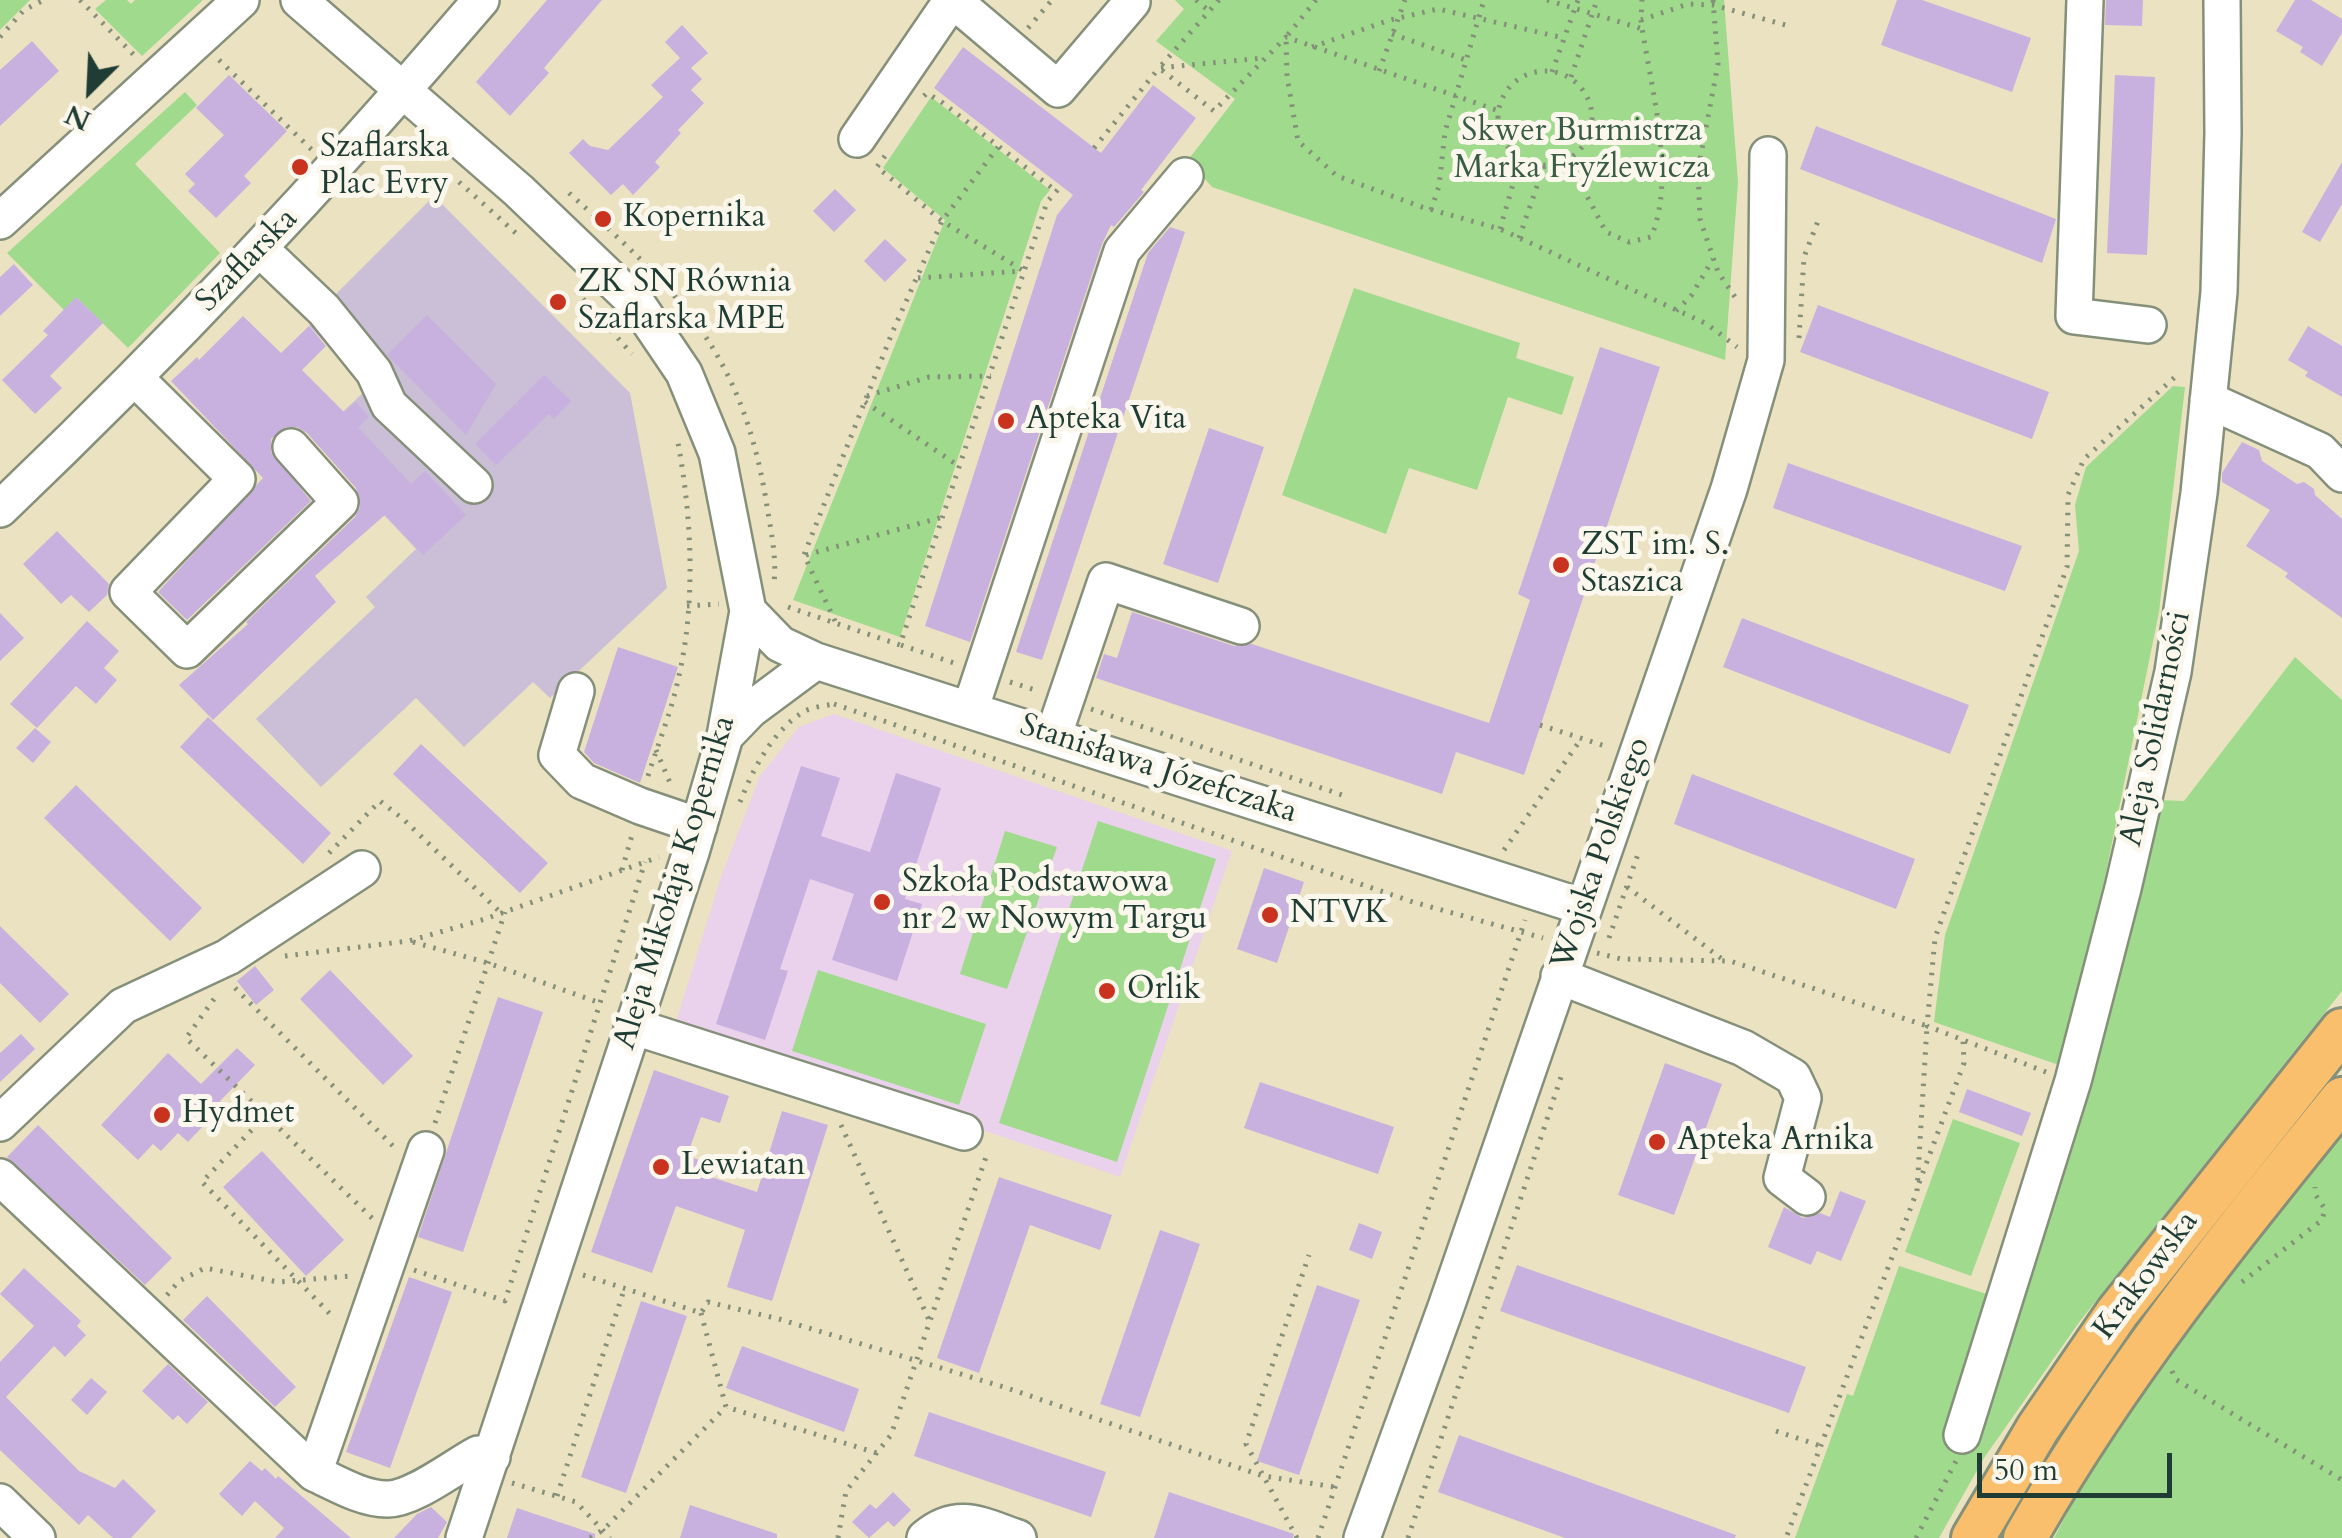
<!DOCTYPE html>
<meta charset="utf-8">
<style>
body{margin:0}
#map{position:relative;width:2342px;height:1538px;overflow:hidden;background:#ebe2c1;font-family:Cardo,serif}
canvas{display:block}
.north{position:absolute;left:40px;top:40px;width:100px;height:100px;-webkit-text-stroke:8px #fbf7ec;paint-order:stroke;rotate:204deg;font-size:28px;font-weight:700;line-height:40px;text-align:center;color:#1f3d34}
.north::after{content:'';display:block;margin:auto;width:35px;height:45px;background:#1f3d34;clip-path:polygon(50% 0,100% 100%,50% 72%,0 100%)}
.scale{position:absolute;left:1977px;top:1453px;width:195px;height:45px;box-sizing:border-box;border:5px solid #1f3d34;border-top:0;padding-left:12px;font-size:30px;line-height:35px;white-space:nowrap;color:#1f3d34;-webkit-text-stroke:8px #fbf7ec;paint-order:stroke}
</style>
<div id="map">
<canvas width="2342" height="1538"></canvas>
<div class="north">N</div>
<div class="scale">50 m</div>
</div>
<script>
const ctx = document.querySelector('canvas').getContext('2d');
ctx.lineJoin = 'round';
function fillPath(path, color) { ctx.fillStyle = color; ctx.fill(path, 'evenodd'); }
function strokePath(path, color, width, dash) { ctx.strokeStyle = color; ctx.lineWidth = width; ctx.lineCap = dash ? 'butt' : 'round'; ctx.setLineDash(dash || []); ctx.stroke(path); }
function drawText(font, color, halo, rows, align = 'center') {
  ctx.font = font + ' Cardo,serif'; ctx.lineWidth = 10; ctx.setLineDash([]); ctx.textBaseline = 'middle'; ctx.strokeStyle = halo; ctx.fillStyle = color; for (const [text, x, y, turn = 0] of rows) {
    ctx.save(); ctx.translate(x, y); ctx.rotate((+turn || 0) * Math.PI / 180); ctx.textAlign = isNaN(turn) ? turn : align; if (halo) ctx.strokeText(text, 0, 0); ctx.fillText(text, 0, 0); ctx.restore();
  }
}
const built = new Path2D(`
 M834,714l398,137 -112,326 -445,-152 46,-148 39,-101 39,-49z`);
const industrial = new Path2D(`
 M434,196l196,197 37,195 -117,110 -17,-16 -69,65 -48,-49 -95,89 -65,-68 119,-112 -9,-10 50,-48 -103,-109 55,-52 -59,-62 28,-33z`);
const green = new Path2D(`
 M0,0h30l-30,30z
 M106,0h21l4,4 4,-4h68l-61,56 -47,-47z
 M1175,0h549l14,182 -13,178 -513,-173 -24,-27 47,-61 -79,-58 28,-32z
 M185,92l12,13 -62,59 85,89 -92,95 -51,-50 -13,12 -57,-57z
 M931,97l119,93 -9,11 -141,436 -107,-37 152,-380 -62,-52z
 M1354,288l166,55 -4,15 58,19 -12,38 -54,-18 -31,93 -68,-22 -23,66 -104,-39z
 M2173,386l12,1 -26,225 -55,270 -45,183 -125,-43 11,-87 134,-384 -4,-46 11,-38z
 M2295,657l47,43v291l-262,330 -96,137 -45,80h-144l52,-144 6,2 46,-130 119,38 139,-504 27,1z
 M1098,821l118,38 -99,303 -118,-39z
 M1005,831l52,16 -50,142 -47,-15z
 M818,970l168,54 -27,81 -167,-54z
 M1953,1119l67,24 -49,133 -66,-24z
 M2342,1135v403h-288l35,-66 135,-196z`);
const building = new Path2D(`
 M547,0h55l-58,68 5,5 -39,43 -34,-34z
 M1897,0h25l109,38 -19,54 -131,-47z
 M2106,0h37l-1,26 -37,-1z
 M2295,0h16l31,19v14l-20,33 -22,-14 3,-5 -27,-16z
 M682,25l26,28 -17,15 11,11 -11,11 13,13 -26,27 3,3 -26,29 5,5 -27,28 -10,-11 -12,11 -42,-42 14,-14 7,7 18,4 55,-53 -12,-12 29,-27 -15,-16z
 M32,41l27,30 -59,55v-56z
 M963,47l138,106 52,-68 43,33 -55,72 3,2 -30,35 -3,-2 -9,19 -132,398 -45,-16 132,-411 16,-20 -139,-107z
 M229,75l58,56 -43,45 7,7 -35,35 -28,-27 7,-7 -10,-10 39,-39 -28,-27z
 M2115,75l40,2 -8,178 -40,-2z
 M1816,126l240,93 -14,44 -242,-94z
 M2342,162v42l-22,38 -18,-10z
 M835,189l21,21 -22,22 -21,-21z
 M1170,227l15,5 -143,428 -26,-8 132,-399z
 M885,239l22,21 -22,22 -21,-21z
 M14,264l19,21 -33,31v-39z
 M76,297l27,26 -53,53 12,12 -27,26 -33,-34 46,-45 -5,-4z
 M1818,305l231,87 -17,47 -232,-87z
 M427,315l69,69 -30,51 -79,-80z
 M243,316l38,37 28,-27 17,20 -24,24 42,42 12,-10 13,15 -11,10 53,57 14,-13 41,44 -43,40 -38,-40 -70,61 21,26 -123,118 -34,-35 69,-61 -2,-2 109,-105 5,-10 -4,-19 -49,-55 -10,-6h-11l-15,12v13l40,49 -124,119 -29,-28 105,-114 -92,-97 26,-24 2,3z
 M2308,326l34,20v51l-37,-21 3,-4 -20,-12z
 M1600,347l60,20 -136,408 -68,-23 -14,42 -346,-116 8,-24 13,4 15,-46 102,34 18,-2 237,79 41,-123 -12,-6z
 M544,375l27,26 -17,18 -5,-5 -53,51 -21,-21 40,-40 3,3 -1,-5z
 M1209,428l55,19 -46,136 -55,-19z
 M2242,442l17,8 3,11 35,23 7,-2 10,7 1,6 27,24v99l-57,-41 3,-4 -42,-27 24,-36 -48,-28v-9z
 M1788,463l234,83 -17,45 -232,-83z
 M57,531l52,53 -2,11 -18,17 -18,-17 -10,9 -38,-40z
 M0,613l24,25 -24,23z
 M1742,618l227,87 -19,49 -227,-87z
 M87,621l32,30 -15,17 13,12 -21,24 -20,-18 -39,42 -27,-24z
 M618,647l60,20 -38,116 -46,-20 -10,-11z
 M208,717l123,116 -28,31 -123,-117z
 M35,728l16,14 -18,21 -17,-15z
 M421,744l127,119 -28,30 -127,-119z
 M801,766l39,12 -19,58 49,16 26,-79 45,15 -36,111 17,5 -25,77 -65,-21 22,-66 -44,-15 -30,90 8,2 -23,69 -49,-16z
 M1692,774l223,85 -19,50 -222,-85z
 M76,785l126,123 -32,33 -126,-123z
 M1264,868l40,14 -27,81 -40,-14z
 M0,926l69,68 -29,29 -40,-40z
 M255,966l19,24 -18,15 -19,-24z
 M330,970l83,86 -30,29 -83,-86z
 M498,997l45,15 -80,240 -45,-15z
 M21,1034l14,15 -35,33v-29z
 M237,1048l18,17 -35,36 3,4 -35,37 -10,-9 -17,18 -8,-7 -15,16 -37,-35 67,-72 33,31z
 M1665,1063l57,21 -48,131 -56,-20z
 M654,1070l75,26 -9,27 -19,-6 -14,39 16,5 -4,12 58,19 25,-81 46,14 -56,176 -45,-14 18,-57 -69,-24 -24,67 -61,-21z
 M1260,1082l134,45 -16,47 -134,-46z
 M1967,1089l64,24 -9,23 -63,-24z
 M38,1125l134,133 -27,27 -138,-128z
 M262,1151l82,89 -38,36 -83,-89z
 M999,1177l113,38 -12,35 -70,-25 -51,148 -42,-15z
 M1840,1191l26,10 -25,60 -24,-10 -6,14 -43,-18 16,-40 19,11 17,-5 10,4z
 M1359,1223l23,9 -10,27 -23,-9z
 M1160,1230l40,14 -60,173 -40,-13z
 M1517,1265l289,102 -17,46 -289,-102z
 M24,1268l57,53 -4,5 9,9 -21,22 -11,-11 -48,51 73,74 36,17 8,-9 33,32 -25,27h-18l-25,-23 -9,10 -79,-75v-88l34,-36 -34,-32z
 M409,1277l43,15 -62,176 -44,-16z
 M1317,1285l43,15 -61,175 -42,-14z
 M207,1296l89,91 -21,20 -92,-87z
 M641,1301l46,15 -61,177 -45,-16z
 M742,1346l117,43 -15,43 -118,-44z
 M168,1364l40,38 -21,22 -9,-9 -5,5 -31,-29z
 M91,1378l16,14 -20,23 -16,-15z
 M929,1412l177,60 -15,45 -177,-61z
 M1459,1435l277,100 -1,3h-170l-127,-46z
 M250,1461l12,10 3,-3 11,11 2,-3 73,62h-76l9,-10 -29,-27 -13,15 -23,-22z
 M893,1492l18,18 -17,17 -6,-6 -19,17 -17,-16 18,-18 6,5z
 M1169,1492l125,42 -1,4h-139z
 M690,1505l87,29v4h-97z
 M431,1507l16,15 -9,16h-44l23,-24z
 M517,1508l78,26v4h-88z`);
const path = new Path2D(`
 M80,0l55,56
 M1196,0l13,11
 M1219,0l-60,68 55,43 72,-74 213,74
 M1316,0l-30,37 1,39 11,65 39,35 85,31 78,22 207,95 30,23
 M1547,0l96,29
 M1713,0l5,64 -20,106 2,49 18,53 17,25
 M1641,20l47,-16 25,1 76,21
 M1028,28l24,-28
 M1392,34l74,26
 M0,37l24,-27 20,-10
 M1312,47l78,-27 48,-11 126,29
 M219,60l93,90
 M1379,71l26,-71
 M1498 118a47 47 0 1 1 94 0a47 47 0 1 1-94 0Z
 M1552,72l26,-72
 M1571,77l26,-77
 M924,96l3,-3 16,10 113,88
 M399,141h11l11,8
 M1094,148l65,-80 105,-10
 M885,156l-8,11 65,54 82,50
 M1568,160l38,72 23,10 22,-5c26,-61 -1,-151 -10,-217l1,-20
 M459,182l59,53
 M569,193c108,97 172,157 197,307 4,27 11,55 8,83
 M1431,210l8,-24 6,-54 39,-132
 M1500,229l20,-69
 M1519,238l25,-72
 M918,278l104,-7
 M576,291l56,63
 M1676,311l15,-15 22,-37
 M1799,338l5,-81 16,-41
 M867,396l62,-19 62,-1
 M865,402l95,65
 M806,555l137,-38
 M687,606l32,-2
 M788,607l112,38 147,-443 14,-16
 M835,621l-31,-66 88,-222 50,-112 56,-74
 M901,645l56,19
 M1010,682l28,9
 M834,704l579,198 130,36
 M1091,709l254,87
 M1540,725l68,22
 M656,750l15,35
 M648,776c10,-32 23,-63 30,-96 18,-75 14,-162 0,-237
 M740,802c13,-33 32,-70 63,-90 8,-5 21,-6 31,-8
 M1504,850l77,-111
 M329,853l51,-52 23,18 98,94
 M622,870l10,-35
 M1627,887l95,72
 M1609,938l29,-84
 M413,942l75,21 112,40
 M1597,953l24,6 109,2 197,65 -10,165 -131,347
 M285,956l124,-15 76,-22 174,-62
 M235,988l162,162
 M214,999l-28,39 187,181
 M2046,1072l-119,-46 8,-88 132,-371 1,-72 16,-36 91,-82h5
 M266,1115l-64,67 133,137
 M435,1123l70,-211
 M841,1125l88,195
 M1919,1183l45,-120 -1,-23
 M414,1270l91,31 140,-439
 M583,1275l118,38 7,-11 71,17 228,69 256,88 72,11
 M2242,1282l80,-62 3,-11 -10,-15v-7
 M167,1295l12,-14 26,-13 73,14 72,-6
 M701,1313l25,94 151,46
 M2172,1371l3,8 167,101
 M1776,1431l45,15
 M512,1483l64,19 34,36
 M557,1496l67,-206
 M590,1538l13,-8 123,-123
 M838,1538l8,-47 45,-56 96,-281
 M1297,1538l-51,-94 63,-189
 M1318,1538l207,-618
 M1408,1538l155,-467
 M1916,1538l40,-77`);
const minor = new Path2D(`
 M299,0l220,191 119,114 46,68 33,80 31,158 -23,125 -34,116 -227,686
 M2085,0l-11,316 74,9
 M954,1l104,88 74,-87
 M857,139l95,-139
 M0,221l241,-221
 M260,249l64,61 50,62 15,33 85,80
 M135,378l102,101 -109,113 59,58 153,-148 -49,-55
 M2208,400l112,51 22,23
 M0,509c170,-162 329,-331 481,-509
 M748,611l32,33 36,17 767,246
 M576,691l-19,64 25,26 58,25 59,20
 M970,710l152,-459 63,-75
 M725,736l25,-26 66,-49
 M1053,737l53,-156 135,45
 M1559,976l184,72 50,29 10,21 -21,80 25,19
 M632,1026l332,106
 M0,1123l123,-117 105,-49 134,-88
 M0,1177l314,296 112,-323
 M1962,1435l111,-354 50,-193 50,-216 26,-179 20,-201 4,-159 -1,-133
 M314,1473c22,10 48,26 73,26 25,1 68,-33 91,-45l14,3
 M0,1502l37,36
 M925,1538c33,-28 57,-12 93,0
 M1362,1538l84,-231 283,-818 37,-129 2,-205`);
const major = new Path2D(`
 M1973,1538l65,-110 79,-115 225,-283
 M2025,1538c89,-158 203,-299 317,-439`);
const markers = [
 [300,167,10,"#c8321e"],
 [603,219,10,"#c8321e"],
 [558,302,10,"#c8321e"],
 [1006,421,10,"#c8321e"],
 [1561,565,10,"#c8321e"],
 [882,902,10,"#c8321e"],
 [1270,915,10,"#c8321e"],
 [1107,991,10,"#c8321e"],
 [162,1115,10,"#c8321e"],
 [1657,1142,10,"#c8321e"],
 [661,1167,10,"#c8321e"]
];
const parkNames = [
 ["Skwer Burmistrza",1582,133],
 ["Marka Fryźlewicza",1582,170]
];
const poiNames = [
 ["Szaflarska",320,149],
 ["Plac Evry",320,186],
 ["Kopernika",623,219],
 ["ZK SN Równia",578,284],
 ["Szaflarska MPE",578,321],
 ["Apteka Vita",1026,421],
 ["ZST im. S.",1581,547],
 ["Staszica",1581,584],
 ["Szkoła Podstawowa",902,884],
 ["nr 2 w Nowym Targu",902,921],
 ["NTVK",1290,915],
 ["Orlik",1127,991],
 ["Hydmet",182,1115],
 ["Apteka Arnika",1677,1142],
 ["Lewiatan",681,1167]
];
const streetNames = [
 ["Szaflarska",248,261,-46],
 ["Aleja Solidarności",2157,729,-78],
 ["Stanisława Józefczaka",1158,770,18],
 ["Wojska Polskiego",1602,854,-71],
 ["Aleja Mikołaja Kopernika",676,883,-73],
 ["Krakowska",2147,1276,-53]
];
fillPath(built, '#ead1ec');
fillPath(industrial, '#cabfd6');
fillPath(green, '#a0da8d');
fillPath(building, '#c9b1df');
strokePath(minor, '#85907a', 40);
strokePath(major, '#85907a', 48);
strokePath(path, '#85907a', 5, [2.5, 8]);
strokePath(minor, '#fff', 35);
strokePath(major, '#f9bf6d', 42);
for (const [x, y, r, color] of markers) { const dot = new Path2D(); dot.arc(x, y, r, 0, 2 * Math.PI); ctx.fillStyle = color; ctx.fill(dot); strokePath(dot, '#fbf7ec', 4); }
drawText('32px', '#395c46', '#fbf7ec', parkNames);
drawText('32px', '#1f3d34', '#fbf7ec', poiNames, 'left');
drawText('32px', '#1f3d34', '#fbf7ec', streetNames);
</script>
